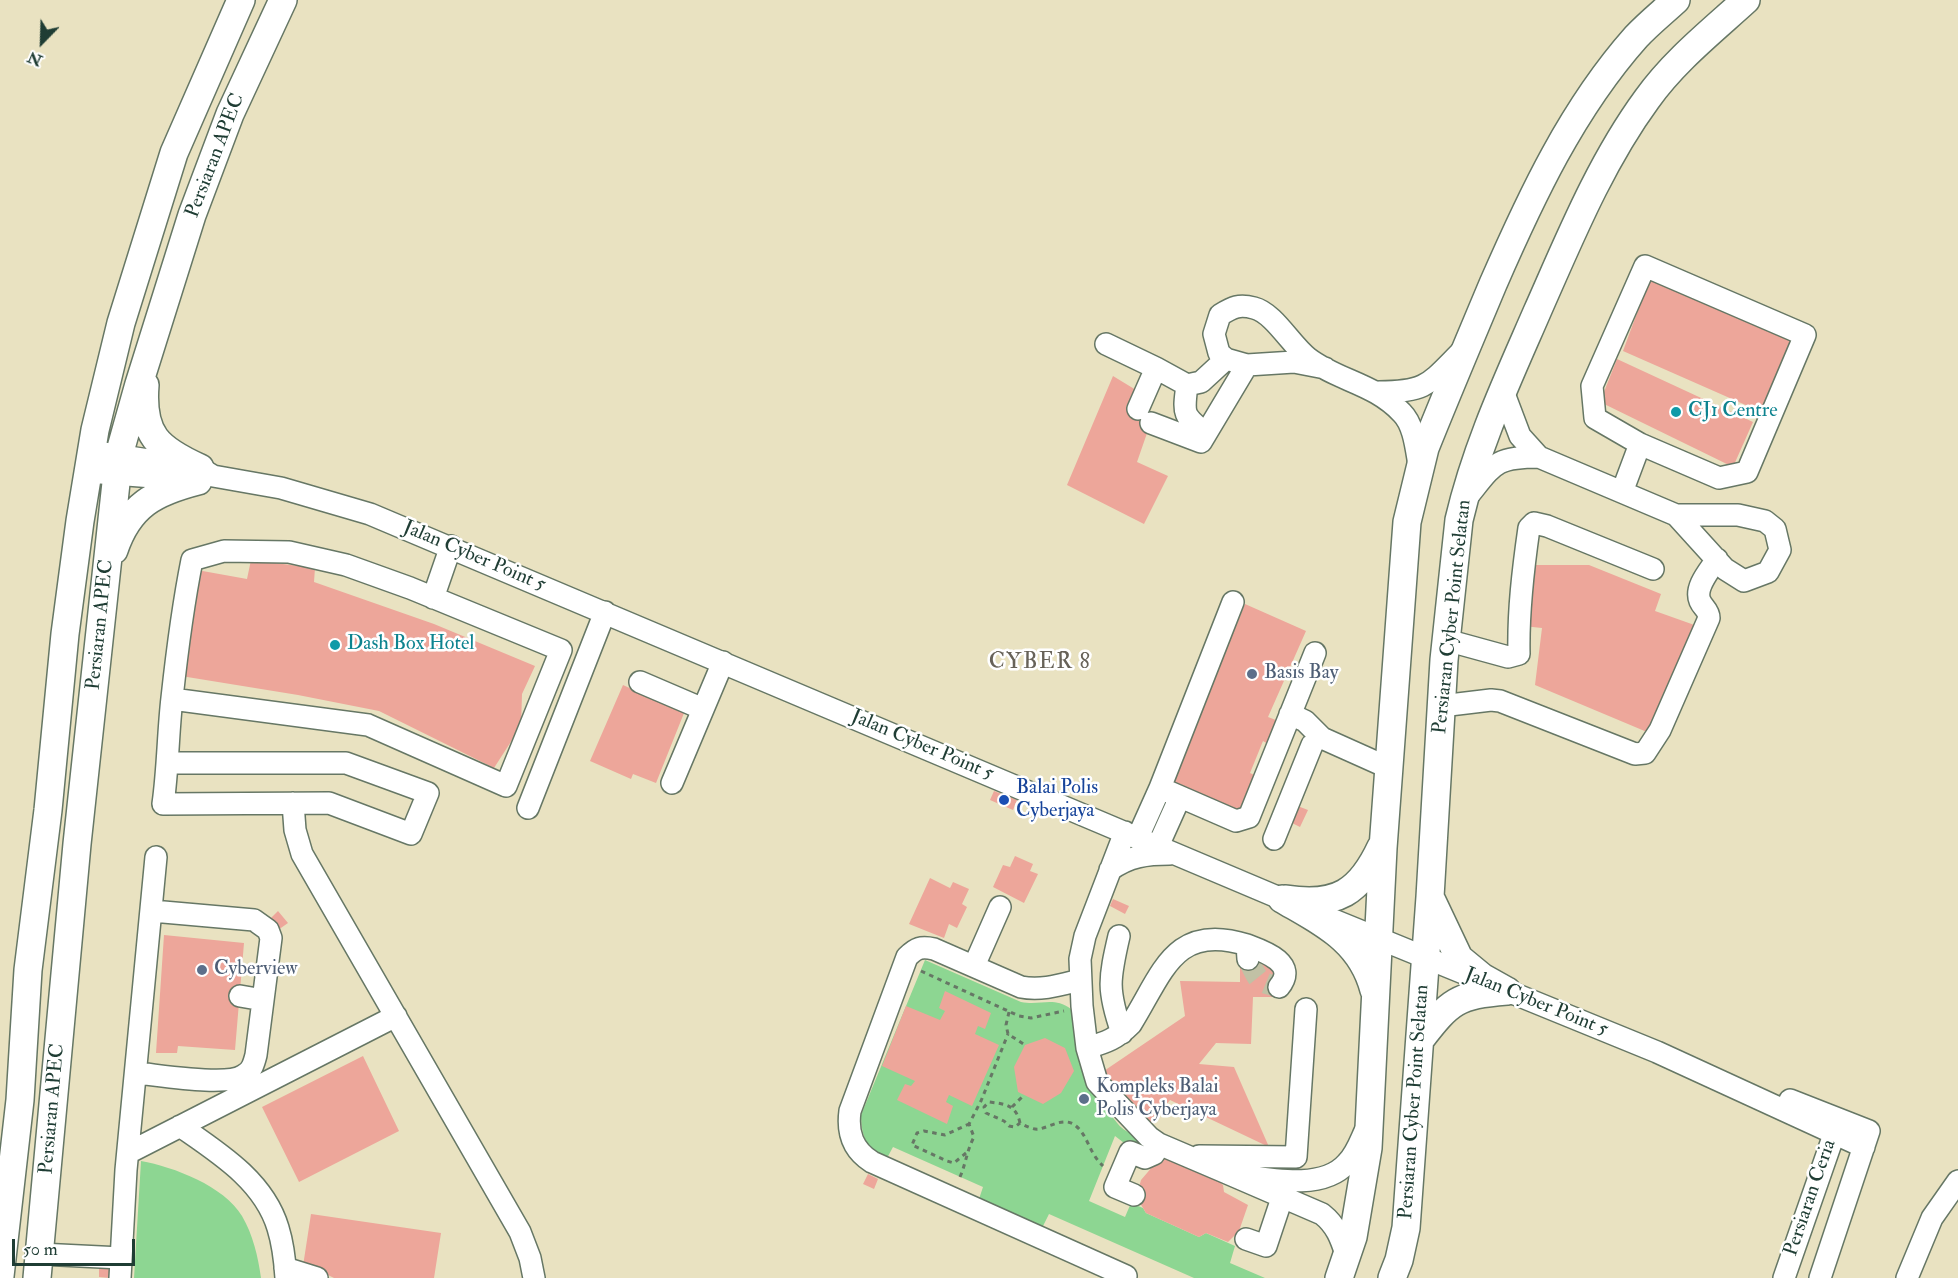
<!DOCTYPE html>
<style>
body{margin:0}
#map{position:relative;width:1958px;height:1278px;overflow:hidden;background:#e9e2c1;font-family:"IM FELL Double Pica",serif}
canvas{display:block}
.north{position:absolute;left:12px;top:12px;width:60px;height:60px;-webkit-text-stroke:4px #fff;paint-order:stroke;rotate:203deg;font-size:16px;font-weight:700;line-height:24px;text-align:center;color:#1f3d34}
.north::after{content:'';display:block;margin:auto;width:21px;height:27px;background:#1f3d34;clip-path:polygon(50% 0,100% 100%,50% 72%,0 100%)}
.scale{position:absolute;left:12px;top:1239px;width:123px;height:27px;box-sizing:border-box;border:3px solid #1f3d34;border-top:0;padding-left:8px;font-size:18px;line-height:21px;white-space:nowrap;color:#1f3d34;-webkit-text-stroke:4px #fff;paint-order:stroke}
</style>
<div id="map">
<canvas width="1958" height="1278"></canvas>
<div class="north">N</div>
<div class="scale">50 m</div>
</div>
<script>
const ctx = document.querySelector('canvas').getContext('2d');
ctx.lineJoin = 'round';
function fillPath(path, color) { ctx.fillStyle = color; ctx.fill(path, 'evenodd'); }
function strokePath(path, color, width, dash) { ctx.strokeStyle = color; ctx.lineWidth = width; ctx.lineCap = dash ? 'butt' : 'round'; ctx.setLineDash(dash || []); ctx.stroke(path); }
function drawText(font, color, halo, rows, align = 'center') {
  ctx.font = font + ' "IM FELL Double Pica",serif'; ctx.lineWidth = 5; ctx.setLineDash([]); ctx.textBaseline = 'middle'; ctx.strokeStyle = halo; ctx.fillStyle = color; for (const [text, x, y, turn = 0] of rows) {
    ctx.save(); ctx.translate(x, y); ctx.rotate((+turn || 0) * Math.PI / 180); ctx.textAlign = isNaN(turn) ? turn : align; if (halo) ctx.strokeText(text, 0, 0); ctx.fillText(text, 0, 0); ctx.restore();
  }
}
const green = new Path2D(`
 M925,960l96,42c20,4 32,-6 50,7 12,47 15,76 47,115 9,11 20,8 29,23l-19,-1 -13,-10 -26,65 36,16 6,-14 12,5 3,5 53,24 7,-4 29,13 -5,17 35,15h-71l-145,-64 -7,14 -63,-29 4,-12 -90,-40 -7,13c-19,-9 -25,-25 -25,-45z
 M141,1161c33,6 83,25 101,55 11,19 16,40 19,62h-127z`);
const building = new Path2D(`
 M1651,275l147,66 -32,73 -143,-63z
 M1617,359l136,63 -20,45 -133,-65z
 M1113,376l23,14 -10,17 28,6 -17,49 31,14 -24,48 -77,-39z
 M251,560l64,8 -1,14 120,42 101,42 -13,28 -1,32 -27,42 -115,-57 -81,-16 -117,-19 16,-106 50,9z
 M1529,565h60l72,29 -6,17 45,16 -53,105 -112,-47 7,-57 -19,-2z
 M1245,604l61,27 -38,86 13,5 -10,24 -8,-5 -13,32 11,5 -16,35 -73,-31z
 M623,685l61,28 -28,70 -23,-9 -2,5 -41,-18z
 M994,791l23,9 -4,10 -23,-10z
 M1295,805l13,5 -8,17 -12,-6z
 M1015,856l18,8 -3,7 8,3 -14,29 -31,-16 10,-22 7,2z
 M930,878l20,10 3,-6 16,7 -7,15 5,3 -10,21 -8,-4 -5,14 -35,-14z
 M1113,899l16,7 -4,8 -15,-8z
 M278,911l10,12 -10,7 -8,-11z
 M164,935l80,8 -9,107 -57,-4 -1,7h-21z
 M1240,959l35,1 3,37h-25l-2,47 -35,-1 -17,21 35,3 35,80 -99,-47 -23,29 -49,-54 87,-59 -5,-35 60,1z
 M945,991l46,22 -6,16 -7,-3 -3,8 24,11 -27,61 -23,-11 -3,7 7,4 -6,18 -50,-24 8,-16 6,2 4,-5 -33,-15 24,-60 34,14 5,-9 -6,-3z
 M1045,1038l20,10 9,23 -13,22 -18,11 -25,-12 -4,-25 11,-22z
 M363,1056l36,75 -100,51 -37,-75z
 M1167,1158l51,22 5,5 1,7 24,13 -9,26 -11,11 -22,-9 -7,4 -53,-24 -6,-10 -2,-12 3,-11 12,-14z
 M868,1174l10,5 -4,10 -11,-5z
 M311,1214l130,19 -7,45h-100l-20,-10 -11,-2z
 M99,1267l12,2 -1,9 -11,-1z`);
const minorTunnel = new Path2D(`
 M1248,959c10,20 8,23 31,28`);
const path = new Path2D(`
 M921,971l98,45 12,2 33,-7
 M1009,1012l-3,13 2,9 17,11
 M1012,1107l12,-12
 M1020,1123c-4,-18 -14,-19 -31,-21l-5,5 2,6 18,8 5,5 6,1 5,-4c6,3 13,7 19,6 12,-2 25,-13 37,-3 12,10 13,27 27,40
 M966,1153l-12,10 -7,-2 -35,-16 5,-12 7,-2 21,4 24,-11
 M960,1177c6,-14 7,-27 14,-40l-5,-13 12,-23 27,-67`);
const minor = new Path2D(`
 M1645,266l160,69 -58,137 -28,6 -79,-34 -45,-26 -3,-32z
 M1106,344l50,24 31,17 14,-3 25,-23
 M1325,368l-31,-6 -47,3 -21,-6 -7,-6 -5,-19 6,-19c13,-8 19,-11 34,-7 20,5 37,37 54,50 30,23 66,25 94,55 12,12 14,35 17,52
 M1187,385c-4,30 -4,30 19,49
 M1503,391l17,45 19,21
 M1379,392c48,0 50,-8 83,-41
 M1138,409l18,-41
 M1151,423l50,19 46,-77
 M103,453l97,15 13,8 68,12 89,26 912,385 375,153 207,95
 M88,472l104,8
 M1622,492l18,-48
 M1468,496c26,-32 27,-39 71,-39l137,58h62l27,6 10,8 5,21 -12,22 -24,9 -19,-12 -49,-54
 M433,598l18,-52
 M1446,640l62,17 11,-3c-1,-43 4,-84 10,-126l5,-5 13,3 106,43
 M640,682l63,27
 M1441,706l50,-6 9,1 135,53 10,-1 15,-23 49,-112c0,-8 -6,-10 -9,-17 -6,-14 10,-31 17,-42
 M1290,714l15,7 17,17 67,30
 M168,763h178l82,30 -17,41 -82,-31 -166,1c5,-35 5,-71 9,-106 5,-46 11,-93 20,-138l32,-9 65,1 57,13 64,23 151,62 -55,136 -138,-61 -196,-26
 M672,783l51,-121
 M1160,788l76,33 13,-4 66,-164
 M293,803l2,27 7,24 218,378 10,26 4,20
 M528,808l77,-196
 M1125,832l-40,104 -5,23 2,47 5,42 10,34 52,55 10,7 68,29
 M1138,837l22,-49 73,-186
 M1274,839l38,-94
 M1158,846l22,-49
 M1110,870c19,-14 37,-16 60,-16
 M1119,936c-10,43 -12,54 3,97
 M1248,959l-1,-14c16,6 52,18 32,42
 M974,966l26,-59
 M1080,980c-20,5 -39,11 -59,7l-87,-38c-13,-3 -18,-1 -27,8l-57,154c-3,22 3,39 22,51l254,114
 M240,996l23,4
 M1087,1048c20,-6 29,-9 44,-24 32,-51 43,-102 116,-79
 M136,1073c23,2 91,14 108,2 8,-4 10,-12 12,-20l15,-117 -3,-8 -14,-10 -102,-9
 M1790,1100l79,31 -49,147
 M180,1126c39,27 84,55 98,102 5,16 7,34 8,50
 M128,1153l268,-137
 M1199,1156l97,1 10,-148
 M1134,1195l-19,-8 15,-35 15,6 9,-4 5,-10
 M1246,1239l20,7 14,-42 1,-20
 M40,1254l81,4
 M1347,1257c-6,-18 -10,-31 -25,-43l-95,-41c35,4 94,20 120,-10 9,-9 13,-21 18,-32
 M285,1268l32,10
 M120,1278l6,-108 30,-313
 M1784,1278l54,-155
 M1907,1278l25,-60 26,-37`);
const major = new Path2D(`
 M145,385c-4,50 13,64 55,83
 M114,550c15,-45 41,-58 84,-69
 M1282,899c41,24 79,41 92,91
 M1286,899c51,8 74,-7 95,-52
 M1432,901l27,57 23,19 25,14
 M1420,1040c30,-39 37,-45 87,-49
 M0,1276l20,-176 8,-130 20,-160 17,-176 15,-113 15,-91 26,-107 53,-170 67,-153
 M37,1278l40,-434 42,-389 20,-71 53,-169 38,-101 53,-114
 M1339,1278l14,-41 15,-89 15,-300 24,-326 18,-74c22,-55 45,-109 68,-164 38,-87 79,-175 143,-247 12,-13 27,-25 40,-37
 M1392,1278l7,-18 7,-32 24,-331 14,-237 15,-140c17,-73 48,-139 78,-208 32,-72 63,-149 110,-213 27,-38 65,-68 99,-99`);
const markers = [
 [1676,412,6,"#0f9aa8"],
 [335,645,6,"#0f9aa8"],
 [1252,674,6,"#5c6f8a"],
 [1004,800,6,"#1a4fb4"],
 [202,970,6,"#5c6f8a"],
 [1084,1099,6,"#5c6f8a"]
];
const streetNames = [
 ["Persiaran APEC",216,156,-69],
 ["Jalan Cyber Point 5",474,557,23],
 ["Persiaran Cyber Point Selatan",1453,617,-84],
 ["Persiaran APEC",101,625,-84],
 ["Jalan Cyber Point 5",922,746,23],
 ["Jalan Cyber Point 5",1536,1003,22],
 ["Persiaran Cyber Point Selatan",1415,1102,-86],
 ["Persiaran APEC",53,1109,-85],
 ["Persiaran Ceria",1811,1198,-71]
];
const cultureNames = [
 ["CJ1 Centre",1688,412],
 ["Dash Box Hotel",347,645]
];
const serviceNames = [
 ["Basis Bay",1264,674],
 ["Cyberview",214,970],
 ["Kompleks Balai",1096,1088],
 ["Polis Cyberjaya",1096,1111]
];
const transitNames = [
 ["Balai Polis",1016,789],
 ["Cyberjaya",1016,812]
];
const quarterNames = [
 ["CYBER 8",1040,663]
];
fillPath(green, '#8dd692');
fillPath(building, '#eda69a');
strokePath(minorTunnel, '#c1c1a5', 21, [21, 10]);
strokePath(minor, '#667765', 24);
strokePath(major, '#667765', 30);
strokePath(path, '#667765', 3, [4.5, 4.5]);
strokePath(minor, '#fff', 21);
strokePath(major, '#fff', 27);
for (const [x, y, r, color] of markers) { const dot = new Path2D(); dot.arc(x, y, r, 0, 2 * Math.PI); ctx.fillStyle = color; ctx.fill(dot); strokePath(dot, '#fff', 2); }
drawText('20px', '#1f3d34', '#fff', streetNames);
drawText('20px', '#0d838f', '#fff', cultureNames, 'left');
drawText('20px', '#4e5e75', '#fff', serviceNames, 'left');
drawText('20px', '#164399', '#fff', transitNames, 'left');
ctx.letterSpacing = '1.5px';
drawText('22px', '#676258', '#fff', quarterNames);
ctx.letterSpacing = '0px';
</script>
